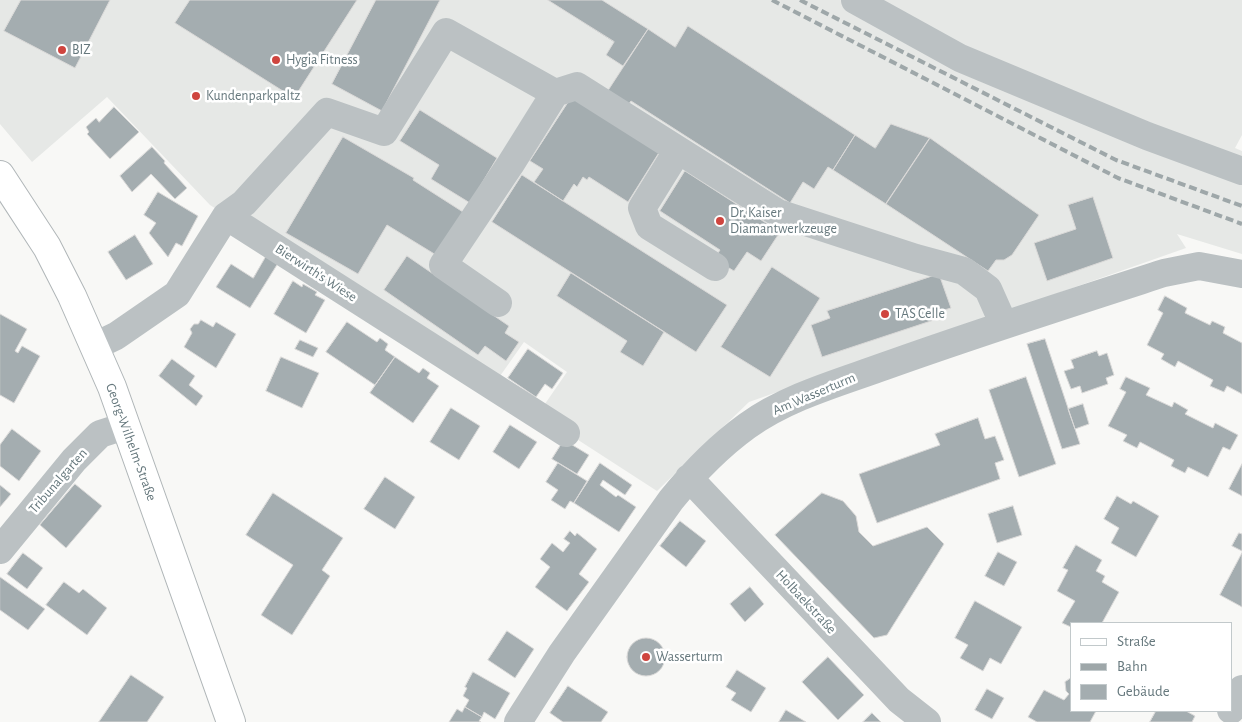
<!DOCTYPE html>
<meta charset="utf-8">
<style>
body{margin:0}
#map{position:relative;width:1242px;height:722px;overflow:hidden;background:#f8f8f6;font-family:"Alegreya Sans",sans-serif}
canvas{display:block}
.legend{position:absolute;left:1070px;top:622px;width:162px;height:90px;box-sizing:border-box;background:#fff;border:1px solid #c2c9cb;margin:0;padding:6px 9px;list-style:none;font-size:15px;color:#66787d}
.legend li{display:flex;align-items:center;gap:10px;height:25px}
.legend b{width:25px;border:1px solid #c2c9cb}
</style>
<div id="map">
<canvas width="1242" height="722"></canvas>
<ul class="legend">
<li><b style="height:6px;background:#fff"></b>Straße</li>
<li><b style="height:6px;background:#9ea7a9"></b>Bahn</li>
<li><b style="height:14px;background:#a4adb0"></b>Gebäude</li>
</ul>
</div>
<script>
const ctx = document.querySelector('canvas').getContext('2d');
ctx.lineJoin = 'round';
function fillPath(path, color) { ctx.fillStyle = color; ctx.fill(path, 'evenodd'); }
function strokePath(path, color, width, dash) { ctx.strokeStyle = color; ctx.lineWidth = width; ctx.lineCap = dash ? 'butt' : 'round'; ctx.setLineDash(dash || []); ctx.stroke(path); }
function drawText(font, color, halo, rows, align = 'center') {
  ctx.font = font + ' "Alegreya Sans",sans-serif'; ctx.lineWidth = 5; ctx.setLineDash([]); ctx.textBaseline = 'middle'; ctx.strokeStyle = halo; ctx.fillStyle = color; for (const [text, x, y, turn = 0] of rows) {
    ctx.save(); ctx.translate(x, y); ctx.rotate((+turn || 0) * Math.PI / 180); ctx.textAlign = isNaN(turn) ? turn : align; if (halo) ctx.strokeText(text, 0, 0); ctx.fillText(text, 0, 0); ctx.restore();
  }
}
const built = new Path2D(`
 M0,0h1242v135l-7,13 7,3v103l-65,-20 9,14 -437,154 -92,89 -119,-77 29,-42 -43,-30 -31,44 -283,-181 -103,-108 -75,65 -32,-38z`);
const building = new Path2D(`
 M21,0h89l-35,68 -71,-37z
 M190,0h167l-63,98 -119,-75z
 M376,0h64l-58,111 -50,-27z
 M548,0h54l46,29 -25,37 -17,-11 8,-13z
 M688,26l167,109 -22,35 -5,-3 -14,22 -11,-7 -13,21 -159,-102 -3,4 -21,-13 41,-63 27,18z
 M573,95l87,56 -32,51 -39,-25 -2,3 -4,-3 -6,10 -3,-3 -11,17 -29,-19 9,-13 -13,-8z
 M114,107l25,25 -29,27 -23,-25 2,-2 -3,-5 10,-9 3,4z
 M420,110l77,48 -27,45 -39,-24 8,-14 -39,-24z
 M891,124l39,14 -44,66 -53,-34 22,-35 20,13z
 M343,137l71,41 -1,2 50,32 -27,43 -49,-30 -29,49 -72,-41z
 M930,138l109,77 -27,40 -8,5h-8l-8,11 -102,-67z
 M152,147l13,14 -1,2 23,25 -12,11 -24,-25 -19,18 -12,-16z
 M685,171l95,61 -19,29 -14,-9 -13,19 -20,-12 6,-9 -60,-39z
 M522,175l205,130 -31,47 -204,-130z
 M158,192l40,24 -16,30 -6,-3 -8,14 -19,-24 7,-10 -12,-8z
 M1093,197l20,61 -66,23 -13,-38 42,-14 -8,-24z
 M135,235l18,29 -27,16 -18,-28z
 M268,253l12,7 -30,48 -34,-21 15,-23 22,14z
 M407,256l102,70 -4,7 14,9 -13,19 -21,-15 -7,9 -94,-65z
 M772,267l48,31 -50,79 -49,-30z
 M571,273l93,59 -21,34 -23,-14 7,-11 -70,-45z
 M939,274l12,34 -10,3 2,6 -121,40 -11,-32 19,-7 -3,-7z
 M293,281l9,6 1,-3 14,8 -2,3 10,5 -19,33 -32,-19z
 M1165,296l22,12 -2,5 25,12 2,-4 13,6 -2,6 19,10v51l-15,-8 -3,6 -14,-6 3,-6 -35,-19 -3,6 -14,-8 3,-5 -17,-9 16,-32 -5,-3z
 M0,314l27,15 -12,22 3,2 4,-7 18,10 -26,47 -14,-8z
 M201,320l12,7 3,-5 20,12 -20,34 -32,-21 8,-14 -2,-4 4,-5h4z
 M347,322l30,20 3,-4 8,6 -3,6 10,7 -20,28 -49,-33z
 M1045,339l35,105 -18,5 -35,-105z
 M300,340l18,8 -5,9 -18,-8z
 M528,349l35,24 -11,16 -7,-5 -9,13 -28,-19z
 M1097,351l2,5 8,-3 7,22 -8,3 2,6 -26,9 -2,-7 -9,3 -7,-18 10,-3 -3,-8z
 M281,357l38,16 -17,35 -36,-17z
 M395,357l24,16 4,-5 7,5 -3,5 12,8 -26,37 -43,-30z
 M172,359l23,17 -6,9 14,11 -7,10 -37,-30z
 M1026,377l30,87 -37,13 -30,-87z
 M1126,377l24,11 -4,7 26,12 2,-5 14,8 -3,4 28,14 2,-5 23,12 -8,15 -7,-3 -15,30 -20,-10 -3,6 -14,-7 3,-6 -34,-18 -3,6 -14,-7 4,-6 -19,-9 18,-34 -6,-3z
 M1083,404l6,20 -14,5 -7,-20z
 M451,408l29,18 -21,34 -29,-18z
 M978,418l7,21 10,-3 9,24 -9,3 5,16 -123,44 -18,-49 81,-29 -5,-11z
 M510,425l27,17 -18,27 -26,-17z
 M12,429l29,22 -22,30 -19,-15v-21z
 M564,440l25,15 -12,19 -25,-15z
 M558,463l29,18 -13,22 -4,-2 -5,8 -14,-9 7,-10 -12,-8z
 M600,463l32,22 -7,10 -22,-15 -3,5 16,12 2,-2 18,12 -17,25 -45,-29z
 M1242,464v32l-13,-7z
 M385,477l30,20 -20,32 -31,-20z
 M75,484l27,22 -36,42 -26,-23z
 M0,485l11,9 -11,13z
 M273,493l70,45 -21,32 8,6 -38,59 -31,-20 32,-50 -47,-30z
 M822,493l21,8 13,15 3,16 14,14 54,-19 17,17 -57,91 -13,3 -99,-103z
 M1117,496l14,8 2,-3 26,15 -23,41 -25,-14 8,-15 -15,-9z
 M1013,506l9,29 -25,8 -9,-29z
 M680,521l26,20 -20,26 -26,-21z
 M570,531l5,5 2,-3 20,16 -18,25 10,8 -22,29 -32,-24 15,-20 -10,-8 12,-16 11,9 7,-9 -6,-4z
 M1239,533l3,1v17l-10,-5z
 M1076,545l26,15 -6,11 9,5 -3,6 17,10 -17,31h-31v4l-9,-4 13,-22 -18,-10 11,-21 -5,-2z
 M998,552l19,10 -13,24 -19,-10z
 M23,553l20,15 -16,21 -20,-15z
 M1242,553v54l-22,-12z
 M0,577l45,32 -17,21 -28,-20z
 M64,582l15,11 4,-4 24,19 -20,27 -41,-30z
 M750,587l14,17 -19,18 -15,-18z
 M975,601l47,26 -21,37 -11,-6 -7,13 -23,-13 8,-13 -13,-7z
 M507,631l27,18 -19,29 -27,-18z
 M627 657a19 19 0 1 1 38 0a19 19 0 1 1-38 0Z
 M828,657l36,38 -26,25 -36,-38z
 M737,670l29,18 -15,24 -20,-12 5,-7 -10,-6z
 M473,672l37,21 -15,26 -11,-7 -2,5 -17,-10 4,-7 -6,-4 4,-8 -2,-1z
 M131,675l33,22 -17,25h-48z
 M1071,678v33h25l-6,11h-53l-9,-5 16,-27 20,10 5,-6 -3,-3 -1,-9z
 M568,686l40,26 -7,10h-38l-13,-9z
 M987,689l17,9 -12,21 -17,-9z
 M465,707l17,10 -3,4 2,1h-32l8,-13 5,3z
 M786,710l20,12h-27z
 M1156,711h30l9,5 -3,6h-42z
 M872,713l9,9h-18z`);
const minor = new Path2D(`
 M855,0l105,58 187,78 95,35
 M555,93l22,-7 201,127 138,45 48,13 24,18 16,36
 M678,150l-36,58 7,18 66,41
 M226,216l340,217
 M95,346l21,-10 61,-42 49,-78 18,-13 83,-91 57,20 62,-100 109,61 -45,72 -67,100 55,38
 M689,478l210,222 28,22
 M0,550l74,-90 26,-26 25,-8
 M1231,710l11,-21
 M518,722l44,-69 109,-153c22,-27 47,-53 76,-74 40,-29 91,-43 138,-60 92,-33 186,-63 279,-93l35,-7 43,8`);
const major = new Path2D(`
 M0,175l47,72 25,49 40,91 119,335`);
const rail = new Path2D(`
 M772,0l346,178 124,46
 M800,0l316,160 126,46`);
const markers = [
 [62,50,5,"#cf453f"],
 [276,60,5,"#cf453f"],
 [196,96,5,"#cf453f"],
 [720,221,5,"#cf453f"],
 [885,314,5,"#cf453f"],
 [646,657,5,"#cf453f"]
];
const poiNames = [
 ["BIZ",72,50],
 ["Hygia Fitness",286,60],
 ["Kundenparkpaltz",206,96],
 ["Dr. Kaiser",730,213],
 ["Diamantwerkzeuge",730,229],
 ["TAS Celle",895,314],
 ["Wasserturm",656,657]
];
const streetNames = [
 ["Bierwirth's Wiese",316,273,33],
 ["Am Wasserturm",814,394,-23],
 ["Georg-Wilhelm-Straße",131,442,70],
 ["Tribunalgarten",58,481,-49],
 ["Holbaekstraße",806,602,47]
];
fillPath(built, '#e6e8e6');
fillPath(building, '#a4adb0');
strokePath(building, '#dad9d8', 1);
strokePath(major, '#b0b6b8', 30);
strokePath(minor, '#bbc1c3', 28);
strokePath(major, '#fff', 28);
strokePath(rail, '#9ea7a9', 4, [8, 4]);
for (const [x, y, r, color] of markers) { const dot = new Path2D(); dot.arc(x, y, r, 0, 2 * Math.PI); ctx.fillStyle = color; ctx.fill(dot); strokePath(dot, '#fff', 2); }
drawText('14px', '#66787d', '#fff', poiNames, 'left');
drawText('14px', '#66787d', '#fff', streetNames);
</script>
